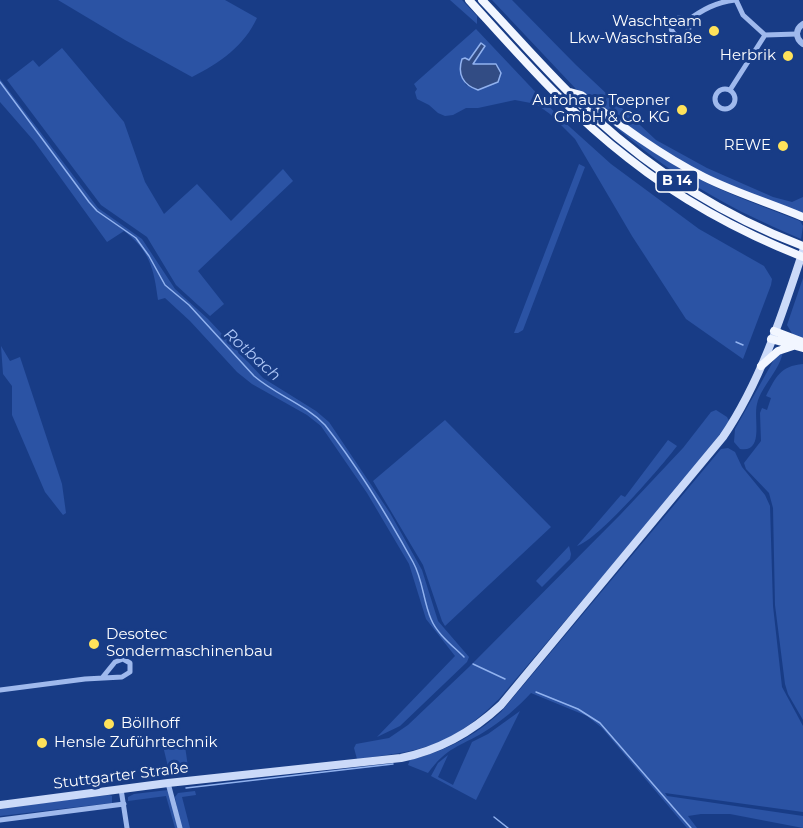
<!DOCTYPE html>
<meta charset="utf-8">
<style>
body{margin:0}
canvas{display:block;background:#183c86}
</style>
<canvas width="803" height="828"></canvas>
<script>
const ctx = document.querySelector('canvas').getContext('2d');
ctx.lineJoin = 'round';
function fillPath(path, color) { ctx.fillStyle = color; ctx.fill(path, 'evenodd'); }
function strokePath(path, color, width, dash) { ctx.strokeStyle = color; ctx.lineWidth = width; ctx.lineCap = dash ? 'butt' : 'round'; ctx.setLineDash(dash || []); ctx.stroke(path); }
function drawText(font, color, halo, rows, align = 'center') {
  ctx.font = font + ' Montserrat,sans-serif'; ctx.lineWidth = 6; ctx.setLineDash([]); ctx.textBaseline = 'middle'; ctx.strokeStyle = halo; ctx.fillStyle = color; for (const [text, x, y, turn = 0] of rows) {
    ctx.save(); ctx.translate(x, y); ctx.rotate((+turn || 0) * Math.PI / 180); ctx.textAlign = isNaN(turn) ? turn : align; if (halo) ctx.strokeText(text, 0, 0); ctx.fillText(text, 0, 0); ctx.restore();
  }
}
const green = new Path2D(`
 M58,0h167l32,18c-13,28 -37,45 -65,59l-67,-37z
 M450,0h12l15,16v8z
 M492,0h20l64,65 80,75 51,28 66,29 19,5 11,-5v16l-74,-26 -54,-28 -99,-70z
 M476,29l85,90 50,45 88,65 65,37 8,13 -1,6 -28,74 -57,-40 -54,-83 -57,-97 -25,-25 -14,-10 -21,-4 -37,8h-12l-13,7 -8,1 -7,-3 -9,-8 -12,-6 -2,-7 2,-3 -3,-5zM485,46l-12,18 11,1 -10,24 -8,-4 -5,-10 7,-15z
 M62,48l62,74 21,60 19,32 33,-30 34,37 52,-52 10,12 -95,90 26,33 -14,12 -34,-31 -29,-48 -46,-32 -94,-125 26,-20 6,7z
 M0,79l98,129 44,31 33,50 33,30 55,59 53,33 13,11 61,91 32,57 16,51 31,36 -2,5 -67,64 -23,11 78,-81 -29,-37 -17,-55 -42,-71 -46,-67 -14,-11 -55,-31 -15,-12 -47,-51 -25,-23 -7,2c-4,-31 -8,-49 -34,-69l-17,11 -73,-101 -34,-39z
 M600,114c30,21 60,44 93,62 34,18 71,31 107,45l3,5 -2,13c-40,-17 -80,-36 -116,-60 -30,-19 -58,-42 -85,-65z
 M579,164l6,3 -62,163 -5,3h-4z
 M803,278v61l-10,-4 -6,-10z
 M1,346l9,15 10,-4 42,127 4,29 -3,2 -18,-23 -33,-77v-29l-9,-12z
 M783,350c-2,20 -21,34 -26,54 -4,14 8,49 -17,45l-6,-7 1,-13 41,-73z
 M803,364v356l-15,-26 -3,-10 -10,-79 -2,-97 -4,-15 -23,-24 -2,-6 17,-22 -1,-28 2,-5 5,2 4,-12 -5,-2c10,-19 14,-30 37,-32z
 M716,410l11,7 2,4 -12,20 -218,258c-49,48 -77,52 -142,60l-3,-11 2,-4 33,-6 19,-13 61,-58 151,-152 63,-67 28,-36z
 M445,420l106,107 -106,99 -3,-5 -19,-56 -50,-84z
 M668,440l9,6c-15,20 -79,94 -100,100l44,-51 4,2z
 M728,448l7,4 7,15 23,28 5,11 3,100 9,81 21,39v86l-138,-19 2,3 136,20v12l-73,-14h-29l-13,2 9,12h-10l-85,-100 -15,-12 -56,-23c-13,14 -29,28 -47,39 -25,15 -37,15 -56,41l-20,-8 2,-5c35,-9 64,-23 91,-48l220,-263z
 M569,546l2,8 -1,5 -28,28 -6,-6z
 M520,711l-44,89 -45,-24 7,-13 10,-8 -10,22 15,8 19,-43 16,-8z
 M163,746h22l4,28 -19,1z
 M168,790l10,38h-3l-9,-32 -38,5v-4l6,-3z
 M195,791l1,4 -14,2 8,31h-9l-6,-31 3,-4z
 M109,795l3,1v7l-112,13v-8z`);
const water = new Path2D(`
 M481,43l4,3 -12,18h23l5,9 -3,9 -20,8c-15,-5 -21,-16 -16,-31l3,-1 4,2z`);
const stream = new Path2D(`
 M0,82l89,120 8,9 39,27 13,18 16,29 24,20 65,71c22,19 51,28 71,49 33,42 62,90 88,137 10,18 10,38 18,57 6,15 22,27 33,38
 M736,342l7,3
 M473,664l32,15
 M536,692l42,17 22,14 91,105
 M186,788l207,-24
 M494,817l14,11`);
const minor = new Path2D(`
 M736,0l7,15 22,20 32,-1
 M671 27a9 9 0 1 1 18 0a9 9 0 1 1-18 0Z
 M687,21c15,-11 29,-19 48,-21
 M715 99a10 10 0 1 1 20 0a10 10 0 1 1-20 0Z
 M730,90l35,-55
 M0,690l85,-11 37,-2 8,-5v-9l-7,-4 -8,3 -13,16
 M168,783l12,45
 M121,789l6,39
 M0,820l124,-16`);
const tertiary = new Path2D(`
 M803,24c-8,5 -8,14 0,20`);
const secondary = new Path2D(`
 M0,805l168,-22 233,-25c40,-8 71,-26 100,-53l222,-268c38,-56 59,-122 80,-186`);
const trunk = new Path2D(`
 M469,0c50,55 100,113 159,158 53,42 112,74 175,99
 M482,0c37,39 72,80 111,116 61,56 133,101 210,130
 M570,92l11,3c39,30 79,60 123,82 32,16 66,26 99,40
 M774,331l29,11
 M771,339l32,9
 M761,366l17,-15 15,-5`);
const markers = [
 [714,31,6,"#ffe25a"],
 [788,56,6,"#ffe25a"],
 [682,110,6,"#ffe25a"],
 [783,146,6,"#ffe25a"],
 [94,644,6,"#ffe25a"],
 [109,724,6,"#ffe25a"],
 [42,743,6,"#ffe25a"]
];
const shields = [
 [677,181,42]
];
const shieldNames = [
 ["B 14",677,181]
];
const poiNames = [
 ["Waschteam",702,22],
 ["Lkw-Waschstraße",702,39],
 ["Herbrik",776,56],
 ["Autohaus Toepner",670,101],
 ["GmbH & Co. KG",670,118],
 ["REWE",771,146],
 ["Desotec",106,635,"left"],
 ["Sondermaschinenbau",106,652,"left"],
 ["Böllhoff",121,724,"left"],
 ["Hensle Zuführtechnik",54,743,"left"]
];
const streetNames = [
 ["Stuttgarter Straße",121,776,-7]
];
const waterNames = [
 ["Rotbach",252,355,42]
];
fillPath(green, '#2b53a4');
fillPath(water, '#324c84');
strokePath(water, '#91b2ef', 1.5);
strokePath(stream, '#91b2ef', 1.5);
strokePath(minor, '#9fb9ed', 5);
strokePath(tertiary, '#9fb9ed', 6);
strokePath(secondary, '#cbdaf9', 8);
strokePath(trunk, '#f2f6ff', 8);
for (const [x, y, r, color] of markers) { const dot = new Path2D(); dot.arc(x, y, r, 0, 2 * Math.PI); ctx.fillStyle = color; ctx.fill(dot); strokePath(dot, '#183c86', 2); }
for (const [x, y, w] of shields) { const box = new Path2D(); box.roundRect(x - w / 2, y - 11, w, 22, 4.5); ctx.fillStyle = '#183c86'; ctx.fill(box); strokePath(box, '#fff', 1.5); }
drawText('bold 14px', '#fff', null, shieldNames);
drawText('15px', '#fff', '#183c86', poiNames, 'right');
drawText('15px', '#fff', '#183c86', streetNames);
drawText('italic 16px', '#aac3f4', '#183c86', waterNames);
</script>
